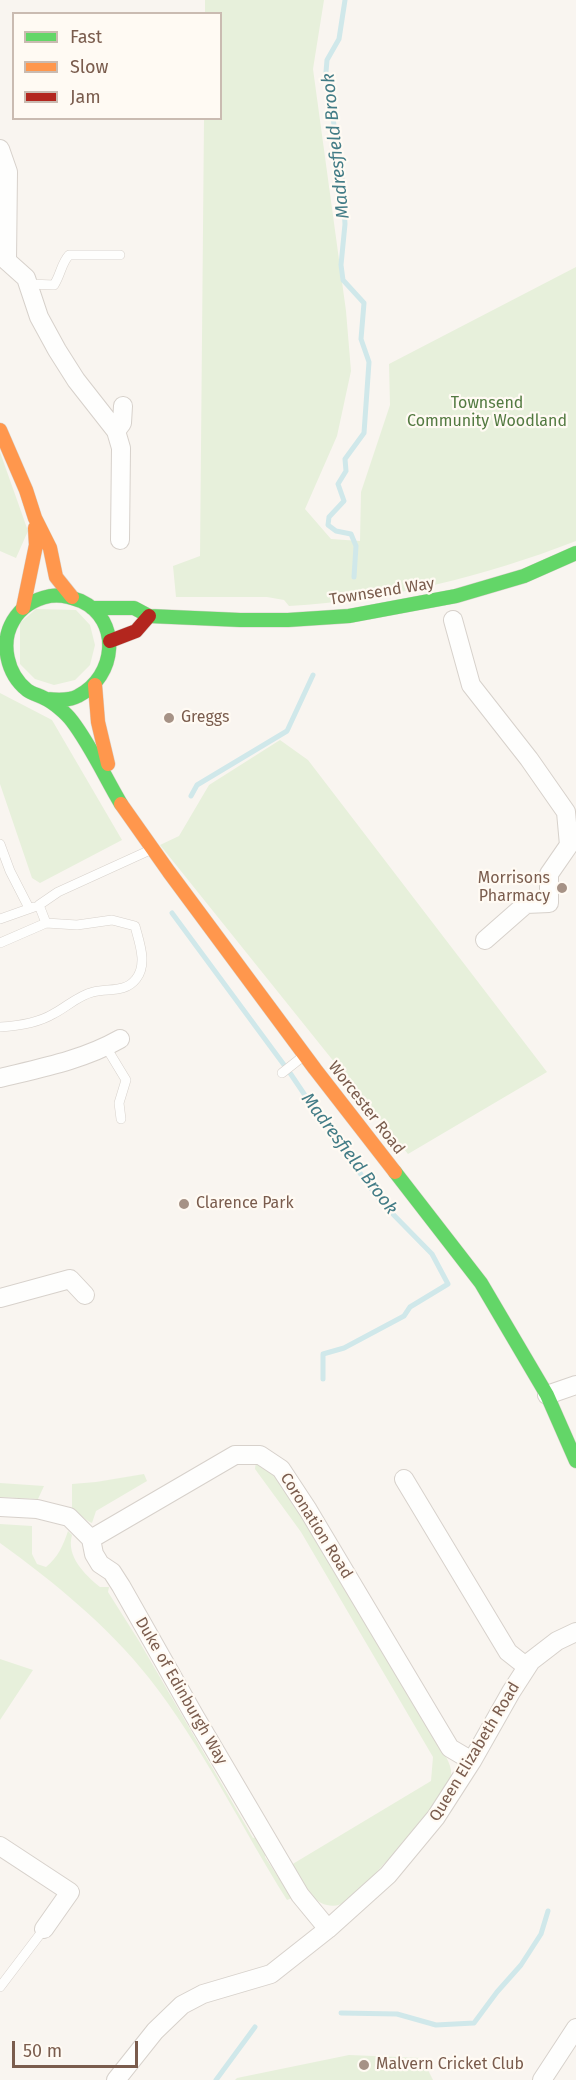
<!DOCTYPE html>
<style>
body{margin:0}
#map{position:relative;width:576px;height:2080px;overflow:hidden;background:#f9f5f0;font-family:"Fira Sans",sans-serif}
canvas{display:block}
.legend{position:absolute;left:12px;top:12px;width:210px;height:108px;box-sizing:border-box;background:#fffaf3;border:2px solid #cabbb1;margin:0;padding:8px 10px;list-style:none;font-size:18px;color:#7a5c4d}
.legend li{display:flex;align-items:center;gap:12px;height:30px}
.legend b{width:30px;border:2px solid #cabbb1}
.scale{position:absolute;left:12px;top:2041px;width:126px;height:27px;box-sizing:border-box;border:3px solid #7a5c4d;border-top:0;padding-left:8px;font-size:18px;line-height:21px;white-space:nowrap;color:#7a5c4d;-webkit-text-stroke:4px #fffaf3;paint-order:stroke}
</style>
<div id="map">
<canvas width="576" height="2080"></canvas>
<ul class="legend">
<li><b style="height:8px;background:#63d668"></b>Fast</li>
<li><b style="height:8px;background:#ff974d"></b>Slow</li>
<li><b style="height:8px;background:#b3261e"></b>Jam</li>
</ul>
<div class="scale">50 m</div>
</div>
<script>
const ctx = document.querySelector('canvas').getContext('2d');
ctx.lineJoin = 'round';
function fillPath(path, color) { ctx.fillStyle = color; ctx.fill(path, 'evenodd'); }
function strokePath(path, color, width, dash) { ctx.strokeStyle = color; ctx.lineWidth = width; ctx.lineCap = dash ? 'butt' : 'round'; ctx.setLineDash(dash || []); ctx.stroke(path); }
function drawText(font, color, halo, rows, align = 'center') {
  ctx.font = font + ' "Fira Sans",sans-serif'; ctx.lineWidth = 4.5; ctx.setLineDash([]); ctx.textBaseline = 'middle'; ctx.strokeStyle = halo; ctx.fillStyle = color; for (const [text, x, y, turn = 0] of rows) {
    ctx.save(); ctx.translate(x, y); ctx.rotate((+turn || 0) * Math.PI / 180); ctx.textAlign = isNaN(turn) ? turn : align; if (halo) ctx.strokeText(text, 0, 0); ctx.fillText(text, 0, 0); ctx.restore();
  }
}
const green = new Path2D(`
 M205,0h119l-11,69 33,242 5,60 -14,65 -32,73 26,30 29,2 1,-49 29,-87 -1,-41 187,-97v274c-93,36 -187,59 -287,65l-5,-6 -17,-3h-91l-3,-31 27,-10 4,-437 16,-1v-104l-15,-1z
 M0,452l28,79 -12,27 -16,-7z
 M36,609l40,1 14,15 5,20 -5,20 -15,15 -21,5 -19,-6 -15,-15v-41z
 M0,693l52,27 70,120 -82,43 -8,-5 -32,-94z
 M280,740l28,20 239,312 -139,82 -248,-309 19,-9 30,-51z
 M256,1461l23,13 162,274c5,9 12,19 10,30 -4,18 -85,109 -103,122 -6,5 -14,7 -21,5 -16,-3 -27,-27 -36,-40l140,-84 2,-24 -132,-225 -46,-63z
 M144,1474l3,7 -51,30 -4,12c-8,-3 -12,-10 -20,-14v-25l24,-2z
 M0,1483l44,3 -6,13 -38,-2z
 M0,1524l32,2v28l5,10 9,3c12,-10 17,-21 22,-36l4,4c-6,21 12,39 28,52h9l-1,5 31,49 114,197 7,-2 8,13 -3,8 27,41 -5,2c-46,-73 -84,-153 -138,-222 -42,-53 -94,-95 -149,-135z
 M0,1659l33,11 -33,50z
 M349,2055l73,3 11,22h-198l2,-2z`);
const stream = new Path2D(`
 M345,0l-6,39 -12,21 -1,12 16,106 3,46 -4,41 2,15 21,23 -3,36 8,23 -5,71 -19,26 1,12 -8,13 6,17 -15,16 -1,8 8,6 15,3 5,12 -2,31
 M191,796l6,-11 90,-54 26,-56
 M172,913l118,160 35,52 56,77 51,52 16,30 -38,23 -6,9 -60,32 -21,6v25
 M341,2013l56,1 39,11 38,-2 23,-31 24,-27 20,-31 7,-23
 M216,2080l39,-53`);
const lane = new Path2D(`
 M29,284l25,1c7,-11 7,-21 15,-30h51
 M0,844l10,27 19,37
 M0,919l34,-12
 M46,923l-7,-18 19,-13 90,-41
 M0,943l46,-20 31,2 35,-5 23,6c4,16 13,38 1,53 -11,14 -27,9 -43,13 -16,4 -26,15 -40,22 -15,9 -36,12 -53,13
 M106,1047l20,33 -7,23 2,16
 M282,1073l19,-15
 M0,1987l44,-58`);
const street = new Path2D(`
 M0,149l8,23 -1,89 19,17 13,39 18,33 19,30 40,51 5,17 -1,92
 M116,431l6,-8 1,-17
 M453,620l18,65 58,74 37,53 3,33 -20,29v29l-23,1 -41,36
 M0,1078c41,-10 83,-18 120,-39
 M0,1298l70,-19 15,16
 M547,1395l29,-10
 M404,1479l104,173 19,15
 M0,1507l37,2 32,8 22,22 3,15 6,10 12,8 9,14 73,129 106,180 28,34
 M91,1539l144,-84h25l21,14 27,41 142,238 22,13
 M0,1846l70,46 -26,37
 M116,2080l39,-49 27,-26 21,-11 68,-20 57,-45 60,-54 48,-58 36,-56 39,-69 20,-31 26,-20 19,-9
 M542,2080l34,-52`);
const fast = new Path2D(`
 M92,608h42l15,8 91,4h48l61,-4 107,-20 68,-20 52,-23
 M47,699c10,1 22,2 31,-3 38,-19 44,-76 3,-95 -10,-4 -21,-7 -31,-5 -15,3 -29,11 -37,25 -13,22 -6,53 14,69 5,4 12,5 17,8 9,4 22,15 28,23 19,25 33,56 49,83
 M395,1172l86,111 66,112 29,66`);
const slow = new Path2D(`
 M0,430l26,60 9,28 15,30 6,29 16,20
 M23,608l13,-63 -1,-17
 M95,685l3,37 10,42
 M121,804l48,68 146,197 80,103`);
const jam = new Path2D(`
 M110,641l26,-10 13,-15`);
const markers = [
 [169,718,6,"#a69286"],
 [562,888,6,"#a69286"],
 [184,1204,6,"#a69286"],
 [364,2065,6,"#a69286"]
];
const parkNames = [
 ["Townsend",487,404],
 ["Community Woodland",487,422]
];
const streetNames = [
 ["Townsend Way",382,592,-9],
 ["Worcester Road",366,1108,52],
 ["Coronation Road",316,1526,58],
 ["Duke of Edinburgh Way",181,1691,60],
 ["Queen Elizabeth Road",475,1752,-59]
];
const poiNames = [
 ["Greggs",181,718],
 ["Morrisons",550,879,"right"],
 ["Pharmacy",550,897,"right"],
 ["Clarence Park",196,1204],
 ["Malvern Cricket Club",376,2065]
];
const waterNames = [
 ["Madresfield Brook",336,146,-96],
 ["Madresfield Brook",349,1154,53]
];
fillPath(green, '#e7f0db');
strokePath(stream, '#d0e8ea', 5);
strokePath(lane, '#d7d1cb', 10);
strokePath(street, '#d7d1cb', 20);
strokePath(fast, '#d9d2cb', 15);
strokePath(slow, '#d9d2cb', 15);
strokePath(jam, '#d9d2cb', 15);
strokePath(lane, '#fefefd', 9);
strokePath(street, '#fefefd', 18);
strokePath(fast, '#63d668', 14);
strokePath(slow, '#ff974d', 14);
strokePath(jam, '#b3261e', 14);
for (const [x, y, r, color] of markers) { const dot = new Path2D(); dot.arc(x, y, r, 0, 2 * Math.PI); ctx.fillStyle = color; ctx.fill(dot); strokePath(dot, '#fffaf3', 2); }
drawText('16px', '#537a41', '#fffaf3', parkNames);
drawText('16px', '#7a5c4d', '#fffaf3', streetNames);
drawText('16px', '#7a5c4d', '#fffaf3', poiNames, 'left');
drawText('italic 18px', '#437c86', '#fffaf3', waterNames);
</script>
